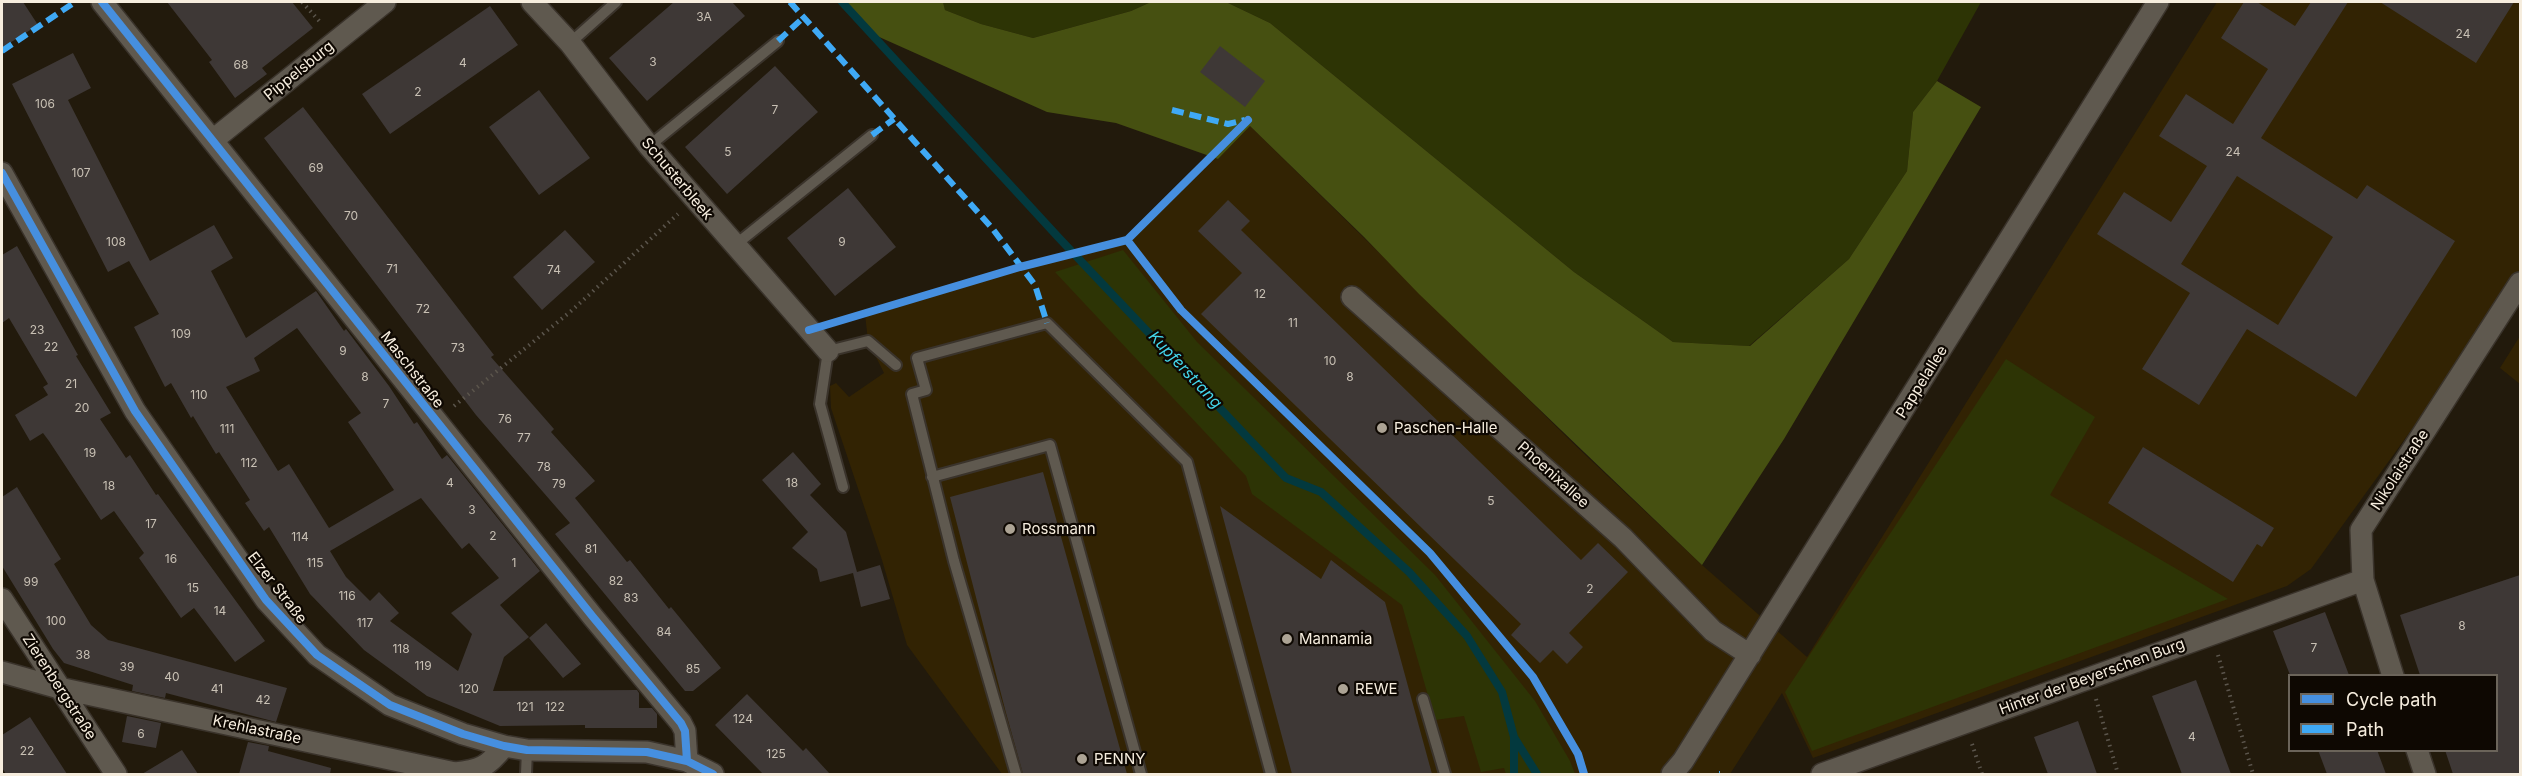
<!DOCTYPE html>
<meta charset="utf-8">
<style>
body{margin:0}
#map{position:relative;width:2522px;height:776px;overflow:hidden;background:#221a0c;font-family:Inter,sans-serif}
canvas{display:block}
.frame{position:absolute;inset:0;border:3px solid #f6edde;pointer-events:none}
.legend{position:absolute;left:2288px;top:674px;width:210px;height:78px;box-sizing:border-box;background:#0e0802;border:2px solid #6b645a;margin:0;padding:8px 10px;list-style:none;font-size:18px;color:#f6edde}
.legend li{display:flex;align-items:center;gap:12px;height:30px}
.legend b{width:30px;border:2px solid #6b645a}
</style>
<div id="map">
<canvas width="2522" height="776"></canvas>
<div class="frame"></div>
<ul class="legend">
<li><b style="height:8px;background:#468fdf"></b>Cycle path</li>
<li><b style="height:8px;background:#3fa9f5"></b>Path</li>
</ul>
</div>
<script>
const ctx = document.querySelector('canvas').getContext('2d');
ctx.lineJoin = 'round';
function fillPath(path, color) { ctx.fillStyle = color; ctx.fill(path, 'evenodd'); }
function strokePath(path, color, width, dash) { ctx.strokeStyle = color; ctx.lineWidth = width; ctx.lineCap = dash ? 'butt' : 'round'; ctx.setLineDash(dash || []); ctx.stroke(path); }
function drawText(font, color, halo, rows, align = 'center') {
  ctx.font = font + ' Inter,sans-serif'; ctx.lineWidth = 4.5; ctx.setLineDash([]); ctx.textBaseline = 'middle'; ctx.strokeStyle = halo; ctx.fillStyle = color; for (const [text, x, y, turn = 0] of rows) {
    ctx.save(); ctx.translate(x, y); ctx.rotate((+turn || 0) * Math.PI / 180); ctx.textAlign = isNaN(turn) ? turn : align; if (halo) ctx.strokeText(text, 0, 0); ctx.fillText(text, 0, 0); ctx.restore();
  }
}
const built = new Path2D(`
 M2217,2h303v268l-51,80 -158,219 -24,17 -474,172 -31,-65 -52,81h-728l-95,-129 -25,-85 -51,-152 -1,-22 6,-3 13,14 35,-24 -16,-32 -3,-27 155,-47 107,-27 84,-84 7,3 32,-33 328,322 124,117 105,92z
 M2520,336v48l-20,-16z`);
const green = new Path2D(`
 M943,2h208l-20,9 -98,27 -52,-14 -36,-14z
 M1226,2h755l-44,79 -24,31 -6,59 -58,88 -100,87 -76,-4 -99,-70 -304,-249z
 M1123,250l74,92 238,233 100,126 35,60 5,13h-69l-2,-6 -23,4 -17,-56 -29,4 -33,-115 -150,-111 -6,-18 -191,-204z
 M2006,359l89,58 -45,78 178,104 -416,152 -27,-59z`);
const forest = new Path2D(`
 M839,2h104l2,8 36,14 52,14 98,-27 20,-9h75l44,21 304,249 99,70 77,4 99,-87 58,-88 6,-59 24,-31 44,26 -197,332 -82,126 -283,-271 -55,-57 -114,-111 -32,33 -102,-36 -69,-11 -170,-76z`);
const stream = new Path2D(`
 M842,2l217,236 227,240 35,14 88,80 58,64 35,56 12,45 23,37
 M1514,737v37`);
const building = new Path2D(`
 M2,2h21l15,23 -36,23z
 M167,2h125l21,26 -51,40 5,6 -32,24 -26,-36 3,-2z
 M674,2h58l13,14 -98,85 -38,-43z
 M2244,2h13l38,24 16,-24h37l-87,136 96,61 10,-14 88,56 -99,156 -109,-68 -48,76 -57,-36 48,-76 -93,-59 27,-42 47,30 36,-56 -48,-30 27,-42 47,30 35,-55 -47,-31zM2237,176l96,61 -55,88 -97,-61z
 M2380,2h134l-38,61z
 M490,6l28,39 -128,89 -28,-40z
 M1220,46l45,35 -20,26 -45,-35z
 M73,53l18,35 -23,12 82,161 64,-36 19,33 -22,13 35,67 70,-47 28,40 2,-2 43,57 25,38 3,-2 25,37 5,-4 93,116 -40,34 29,32 -25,20 -11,34 144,-1 2,3v15h13l5,6v14h-72v-3l-85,1 -73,-30 -63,-46 -54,-56 -41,-67 -5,4 -19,-28 5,-3 -31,-48 -3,2 -23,-38 -2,2 -20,-35 -6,4 -31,-60 25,-13 -30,-53 -21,11 -96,-188zM297,328l64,85 -13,9 46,68 -65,38 -40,-64 -11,7 -52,-84 34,-16 -6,-13zM421,498l41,51 7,-6 30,35 -48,35 21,21 -14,37 -68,-50 9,-8 -20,-21 -9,9 -24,-24 -16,-26z
 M775,66l43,46 -91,82 -42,-47z
 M539,90l51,68 -51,37 -50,-68z
 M303,107l191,248 -3,2 63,72 -3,3 44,49 -20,17 52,64 3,-2 39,49 2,-2 50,61 -28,23h-8l-130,-157 15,-11 -94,-108 -212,-277z
 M848,188l48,59 -61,49 -48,-58z
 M1228,200l22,21 -9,9 340,330 17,-17 30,29 -59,61 14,14 -16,17 -14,-14 -13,13 -29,-28 10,-11 -320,-310 41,-41 -44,-42z
 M565,230l30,32 -53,48 -29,-33z
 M17,246l61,109 -2,1 35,57 -11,6 26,39 4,-3 26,40 2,-1 107,147 -30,21 -41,-54 -13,10 -42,-60 5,-5 -30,-42 -13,9 -52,-79 -6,-8 -13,8 -15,-26 33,-20 -5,-8 5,-3 -39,-66 -7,5v-68z
 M2143,447l131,81 -12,19 -5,-3 -24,38 -125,-79z
 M793,452l28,32 -11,11 36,37 11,40 23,-7 10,34 -29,8 -8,-34 -33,9 -3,-13 -25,-21 16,-16 -46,-52z
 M1043,472l84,302h-104l-17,-61 -56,-216z
 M17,487l44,72 -7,5 37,61 17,15 179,48 -11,34 -110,-29 -1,5 -33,-7 1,-6 -69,-22 -11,-14 -51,-83v-69z
 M1220,506l101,73 10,-19 54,42 47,172h-140z
 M2520,575v199h-67l-8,-24h51v-75h-76l-20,-60z
 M2325,612l24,63h-59l-17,-44z
 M546,623l35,41 -18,14 -34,-40z
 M2196,680l35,94h-49l-30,-78z
 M747,694l56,57 3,-3 24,26h-67l-48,-49z
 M127,716l34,7 -5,25 -34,-6z
 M30,717l37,57h-61l-4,-6v-33z
 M2078,721l19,53h-49l-14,-37z
 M248,742l21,4 -1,5 63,17 -1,6h-91z
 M182,750l16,24h-56z
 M2318,750h59l9,24h-59z`);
const path = new Path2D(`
 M302,2l20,22
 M454,406l116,-94 108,-98
 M2218,655l35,119
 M2096,699l22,75
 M1972,744l10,30`);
const service = new Path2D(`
 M570,43l46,-41
 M649,146l129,-105
 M734,246l138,-111
 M932,477l118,-32 91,329
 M843,487l-23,-83 8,-53 40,-10 28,24
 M1423,699l22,75
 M526,774l1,-24
 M1016,774l-62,-213 -42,-167 14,-4 -9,-32 130,-35 140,139 84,312`);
const minor = new Path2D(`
 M102,2l491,615 88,106 4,8 2,30
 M532,2l38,41 79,103 179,205
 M213,140l172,-138
 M2,173l133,238 131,189 51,55 73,50 73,29 41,12 23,4 120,2 40,9 26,13
 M1352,297l271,241 90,93 37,24
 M2,599l114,175
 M2,672l57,16 396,85c25,-3 33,-6 49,-27
 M2393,676l-30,-96 -2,-50 159,-247
 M2417,750l8,24
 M1672,774l11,-13 475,-759
 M1822,774l541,-194`);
const quiet = new Path2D(`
 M790,2l202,226 43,57 12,38
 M778,41l26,-24
 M2,51l73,-49
 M1172,110l56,14 17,-4
 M872,135l22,-16
 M1719,774h1`);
const cycleway = new Path2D(`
 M102,2l491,615 88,106 4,8 2,30
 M1248,120l-121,120 54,70 249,243 103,124 45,77 6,20
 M2,173l133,238 131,189 51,55 73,50 73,29 41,12 23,4 120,2 40,9 26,13
 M809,330l211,-63 107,-27`);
const markers = [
 [1382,428,6,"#aca394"],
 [1010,529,6,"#aca394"],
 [1287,639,6,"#aca394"],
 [1343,689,6,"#aca394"],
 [1082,759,6,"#aca394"]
];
const numberNames = [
 ["3A",704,17],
 ["24",2463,34],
 ["3",653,62],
 ["4",463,63],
 ["68",241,65],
 ["2",418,92],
 ["106",45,104],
 ["7",775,110],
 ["5",728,152],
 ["24",2233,152],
 ["69",316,168],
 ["107",81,173],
 ["70",351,216],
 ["108",116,242],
 ["9",842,242],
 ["71",392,269],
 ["74",554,270],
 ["12",1260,294],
 ["72",423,309],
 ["11",1293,323],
 ["23",37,330],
 ["109",181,334],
 ["22",51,347],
 ["73",458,348],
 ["9",343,351],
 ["10",1330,361],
 ["8",365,377],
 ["8",1350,377],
 ["21",71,384],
 ["110",199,395],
 ["7",386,404],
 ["20",82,408],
 ["76",505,419],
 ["111",227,429],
 ["77",524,438],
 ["19",90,453],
 ["112",249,463],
 ["78",544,467],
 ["4",450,483],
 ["18",792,483],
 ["79",559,484],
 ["18",109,486],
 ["5",1491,501],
 ["3",472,510],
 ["17",151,524],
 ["2",493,536],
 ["114",300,537],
 ["81",591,549],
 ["16",171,559],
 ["115",315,563],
 ["1",514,563],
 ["82",616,581],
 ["99",31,582],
 ["15",193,588],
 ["2",1590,589],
 ["116",347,596],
 ["83",631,598],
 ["14",220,611],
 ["100",56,621],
 ["117",365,623],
 ["8",2462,626],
 ["84",664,632],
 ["7",2314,648],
 ["118",401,649],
 ["38",83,655],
 ["119",423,666],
 ["39",127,667],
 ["85",693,669],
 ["40",172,677],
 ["41",217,689],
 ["120",469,689],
 ["42",263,700],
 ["121",525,707],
 ["122",555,707],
 ["124",743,719],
 ["6",141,734],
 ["4",2192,737],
 ["22",27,751],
 ["125",776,754]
];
const streetNames = [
 ["Pippelsburg",299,71,-39],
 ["Schusterbleek",677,179,50],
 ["Maschstraße",412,370,52],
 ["Pappelallee",1922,382,-58],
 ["Nikolaistraße",2400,470,-57],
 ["Phoenixallee",1553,475,42],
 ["Elzer Straße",277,588,52],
 ["Hinter der Beyerschen Burg",2092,677,-20],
 ["Zierenbergstraße",59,687,57],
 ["Krehlastraße",257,730,12]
];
const poiNames = [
 ["Paschen-Halle",1394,428],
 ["Rossmann",1022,529],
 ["Mannamia",1299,639],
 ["REWE",1355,689],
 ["PENNY",1094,759]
];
const waterNames = [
 ["Kupferstrang",1185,370,47]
];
fillPath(built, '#322303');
fillPath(green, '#2d3405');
fillPath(forest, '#465011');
strokePath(stream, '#03393e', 8);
fillPath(building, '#3e3836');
strokePath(service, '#3a332b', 14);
strokePath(minor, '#3a332b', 24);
strokePath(path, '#5b554c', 4, [1.5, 4.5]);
strokePath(service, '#5f594f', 10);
strokePath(minor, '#5f594f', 21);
strokePath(quiet, '#3fa9f5', 6, [12, 6]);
strokePath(cycleway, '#468fdf', 8);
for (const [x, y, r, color] of markers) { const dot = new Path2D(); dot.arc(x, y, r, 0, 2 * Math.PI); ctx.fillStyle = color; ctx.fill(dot); strokePath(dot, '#0e0802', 2); }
drawText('12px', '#c8c0b4', null, numberNames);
drawText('15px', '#f6edde', '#0e0802', streetNames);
drawText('15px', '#f6edde', '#0e0802', poiNames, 'left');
drawText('italic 16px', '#44d6eb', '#0e0802', waterNames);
</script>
